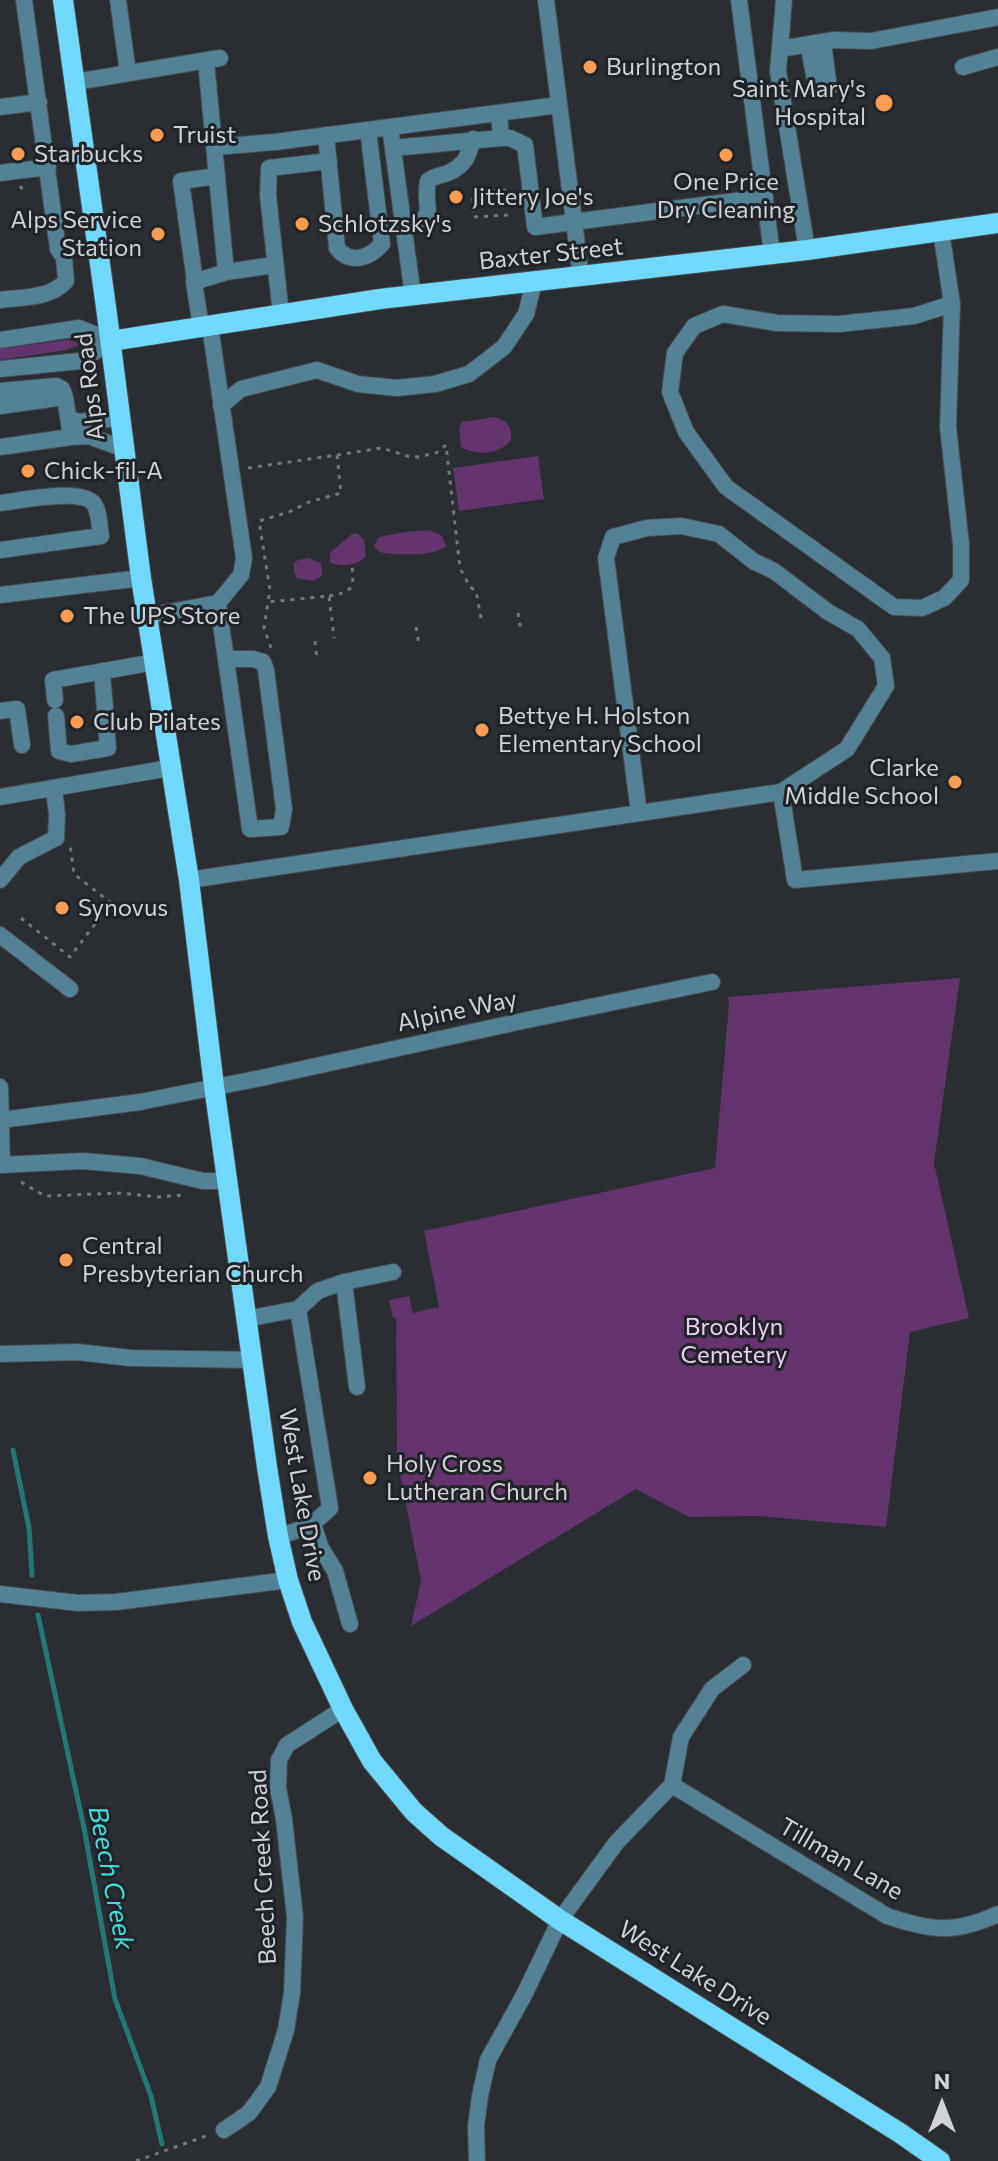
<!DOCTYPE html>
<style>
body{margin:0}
#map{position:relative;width:998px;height:2161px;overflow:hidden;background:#2a2d31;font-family:Commissioner,sans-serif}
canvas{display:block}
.north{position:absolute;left:902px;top:2065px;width:80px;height:80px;-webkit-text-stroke:6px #202327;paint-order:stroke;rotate:0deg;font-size:22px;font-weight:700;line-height:32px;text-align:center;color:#d0d2d5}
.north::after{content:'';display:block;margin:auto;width:28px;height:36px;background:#d0d2d5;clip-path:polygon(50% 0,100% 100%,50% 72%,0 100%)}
</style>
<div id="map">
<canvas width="998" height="2161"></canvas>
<div class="north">N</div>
</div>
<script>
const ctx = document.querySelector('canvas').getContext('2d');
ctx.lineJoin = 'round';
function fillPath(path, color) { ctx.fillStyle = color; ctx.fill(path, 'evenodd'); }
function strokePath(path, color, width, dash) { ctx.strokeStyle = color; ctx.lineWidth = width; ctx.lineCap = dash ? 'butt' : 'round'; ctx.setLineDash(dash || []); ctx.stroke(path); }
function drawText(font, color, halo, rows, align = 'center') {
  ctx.font = font + ' Commissioner,sans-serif'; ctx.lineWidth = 6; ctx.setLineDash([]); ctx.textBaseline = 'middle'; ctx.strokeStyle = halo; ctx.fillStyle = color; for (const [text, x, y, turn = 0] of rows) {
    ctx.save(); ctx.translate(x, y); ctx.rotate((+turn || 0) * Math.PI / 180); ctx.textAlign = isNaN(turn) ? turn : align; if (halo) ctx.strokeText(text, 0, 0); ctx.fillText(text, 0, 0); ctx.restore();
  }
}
const green = new Path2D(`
 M67,340l11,2 1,3 -12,5 -67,10v-11z
 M494,417c13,4 19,9 17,23 -12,15 -35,16 -50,7l-2,-19 3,-6z
 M538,456l6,43 -85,12 -6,-43z
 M429,530l13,6 4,10c-12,11 -51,9 -67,6l-5,-6 5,-9 26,-5z
 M352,534h6l6,6 2,16c-8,9 -24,12 -36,6v-9z
 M309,558l12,5 1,13 -9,5 -16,-3 -3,-6v-9l4,-3z
 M960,978l-26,185 35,155 -59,14 -24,195 -128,-11 -69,1 -53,-28 -225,137 10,-45 -24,-123 -1,-140h-3l-4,-18 20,-4 4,17 26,-6 -15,-76 291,-63 14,-164 -1,-7z`);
const stream = new Path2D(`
 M13,1450l16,78 3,47
 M38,1615l46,213 31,171 36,97 11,48`);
const path = new Path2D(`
 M20,186l6,8
 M506,190l-34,2 1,25 36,-2
 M485,254l2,10
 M337,455l45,-7 25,8 11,1 18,-4 10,-8 14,123 10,19 6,4 5,27
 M248,468l89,-13 4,38 -32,9 -20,10 -30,9 11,69 -2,12
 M329,596c25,-4 25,-8 23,-32
 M518,613l3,18
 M416,627l3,17
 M315,641l2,18
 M271,648l-7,-20 4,-26 61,-6 5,42
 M21,918l49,39 41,-54 -37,-29 -4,-30
 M21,1182l24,14 76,-3 37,4 27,-2
 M136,2161l73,-26`);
const minor = new Path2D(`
 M118,0l10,73
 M546,0l35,277
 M739,0l33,254
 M784,0l-6,71 29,179
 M823,42l6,46
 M808,44l9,46
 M780,49l54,-9 37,1 127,-24
 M963,67l35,-10
 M75,82l145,-24
 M0,107l39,-5
 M390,127l23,169
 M326,135l11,113c13,17 33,10 45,-4l-14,-114
 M501,138h9l15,7 10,82 230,-30
 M215,147l60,-5 284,-37
 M393,148l108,-10 -2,-25
 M0,173l48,-6
 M404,226c37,-9 18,-16 24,-45 7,-6 13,-5 20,-8 18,-8 20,-17 25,-34
 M941,231l11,73 -4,123 13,117v36l-17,18 -22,10 -28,-1 -168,-120 -40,-55 -16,-40 5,-39 19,-27 29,-12 54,9 62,1 75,-8 38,-12
 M226,272l48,-7
 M195,282l-14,-101 36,-5
 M0,300c22,-3 50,-1 66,-19l-2,-24 -6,-8 -34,-249
 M281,315l-13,-120 1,-27 60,-7
 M201,327l-7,-45 32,-10 -20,-211
 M0,340l79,-12 32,13
 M0,369l80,-8 31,-20
 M0,391l56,-5 6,3 3,8
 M0,406l65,-9 6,40
 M221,406l20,-17 76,-19 41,14 39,4 38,-4 34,-10 35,-27 22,-33 8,-32
 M68,417l9,5 43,-4
 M0,447l71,-10 18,-1 35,13
 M0,503c20,-2 81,-16 94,1 6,9 5,22 7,32l-101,14
 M0,595l141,-17
 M218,603l32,226 31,-2 3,-18 -18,-139 -3,-8 -10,-3h-27
 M148,616l70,-13 23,-28 3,-17 -34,-232
 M55,700l-2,-20 102,-18
 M0,711l17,-2 5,36
 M56,716l3,35 12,3 37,-6 -6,-77
 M781,792l14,88 203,-19
 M0,797l170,-29
 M0,880l19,-23 37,-19 1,-23 -3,-27
 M189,880l592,-88 66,-43 39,-63 -4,-28 -24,-29 -30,-17 -54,-41 -21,-10 -34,-27 -38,-8 -34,2 -34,9 -7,21 33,255
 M0,935l70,54
 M0,1087l2,78
 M1,1120l139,-18 121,-24 266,-58 185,-38
 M0,1165l83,-4 57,5 63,15h24
 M344,1282l13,105
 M298,1309l20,-18 26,-9 49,-10
 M246,1319l52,-10 32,199c-18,18 -28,22 -52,28
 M0,1354l77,-2 54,6 121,2
 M313,1525l8,23 14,23 15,53
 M0,1594l78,9 38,-1 172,-22
 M672,1785l215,131c44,15 68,18 111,-2
 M224,2130l25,-17 19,-26 18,-57 6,-37 3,-76 -11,-98 -6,-31 1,-28 8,-15 56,-36
 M477,2161l-1,-35 4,-30 8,-36 36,-65 36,-75 56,-77 56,-58 9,-48 31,-48 31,-24`);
const major = new Path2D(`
 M63,0l43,307 35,271 48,302 25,206 53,381 11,69 10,44 14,42 41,87 29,52 42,51 27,24 119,84 340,213 40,28
 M111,341l269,-42 427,-49 191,-27`);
const markers = [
 [590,67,8,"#fc9d53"],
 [884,103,10,"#fc9d53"],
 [157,135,8,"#fc9d53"],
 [18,154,8,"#fc9d53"],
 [726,155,8,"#fc9d53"],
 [456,197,8,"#fc9d53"],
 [302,224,8,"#fc9d53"],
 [158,234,8,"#fc9d53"],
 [28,471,8,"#fc9d53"],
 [67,616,8,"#fc9d53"],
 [77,722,8,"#fc9d53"],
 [482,730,8,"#fc9d53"],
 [955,782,8,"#fc9d53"],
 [62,908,8,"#fc9d53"],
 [66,1260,8,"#fc9d53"],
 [370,1478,8,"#fc9d53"]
];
const poiNames = [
 ["Burlington",606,67],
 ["Saint Mary's",866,89,"right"],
 ["Hospital",866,117,"right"],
 ["Truist",173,135],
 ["Starbucks",34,154],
 ["One Price",726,182,"center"],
 ["Dry Cleaning",726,210,"center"],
 ["Jittery Joe's",472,197],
 ["Alps Service",142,220,"right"],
 ["Station",142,248,"right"],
 ["Schlotzsky's",318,224],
 ["Chick-fil-A",44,471],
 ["The UPS Store",83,616],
 ["Bettye H. Holston",498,716],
 ["Elementary School",498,744],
 ["Club Pilates",93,722],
 ["Clarke",939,768,"right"],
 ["Middle School",939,796,"right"],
 ["Synovus",78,908],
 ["Central",82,1246],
 ["Presbyterian Church",82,1274],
 ["Holy Cross",386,1464],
 ["Lutheran Church",386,1492]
];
const streetNames = [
 ["Baxter Street",551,254,-6],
 ["Alps Road",90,387,-97],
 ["Alpine Way",457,1011,-12],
 ["West Lake Drive",302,1495,80],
 ["Tillman Lane",841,1859,30],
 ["Beech Creek Road",263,1867,-93],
 ["West Lake Drive",695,1973,32]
];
const parkNames = [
 ["Brooklyn",734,1327],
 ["Cemetery",734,1355]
];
const waterNames = [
 ["Beech Creek",111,1878,79]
];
fillPath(green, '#64356d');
strokePath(stream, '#247876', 5);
strokePath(minor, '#484b4f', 18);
strokePath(major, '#484b4f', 22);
strokePath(path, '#737579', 3, [4, 6]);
strokePath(minor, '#538295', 16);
strokePath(major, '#71d8ff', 20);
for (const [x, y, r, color] of markers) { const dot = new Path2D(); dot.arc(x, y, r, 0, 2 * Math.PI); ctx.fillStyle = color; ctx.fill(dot); strokePath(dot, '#202327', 3); }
drawText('24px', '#d0d2d5', '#202327', poiNames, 'left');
drawText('24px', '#d0d2d5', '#202327', streetNames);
drawText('24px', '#eecdf5', '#202327', parkNames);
drawText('italic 26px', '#41e0dd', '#202327', waterNames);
</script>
